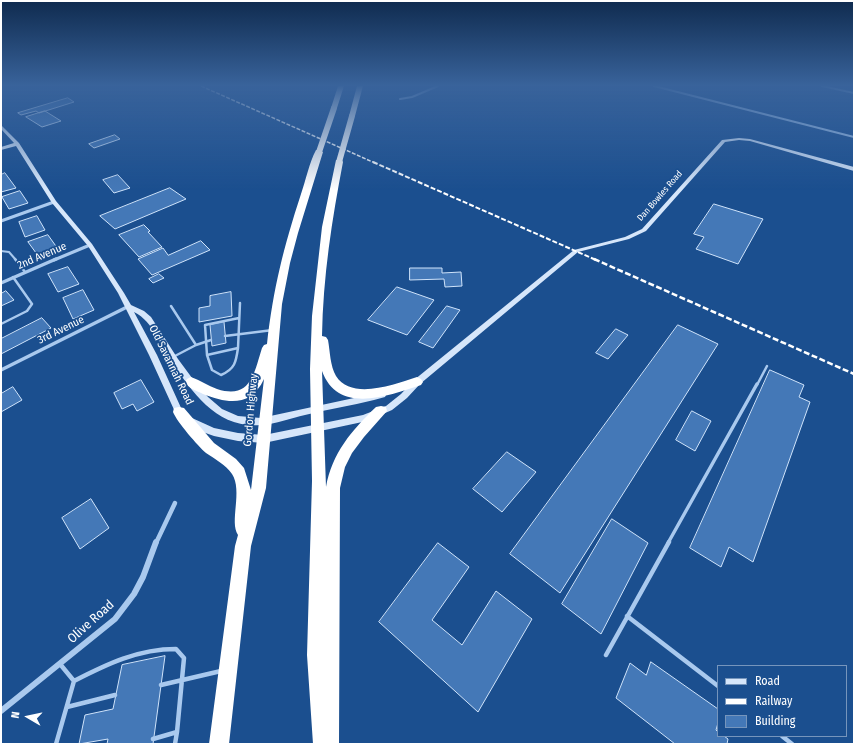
<!DOCTYPE html>
<style>
body{margin:0}
#map{position:relative;width:855px;height:745px;overflow:hidden;background:#1b4f8f;font-family:"Fira Sans Condensed",sans-serif}
canvas{display:block}
.frame{position:absolute;inset:0;border:2px solid #fff;pointer-events:none}
.legend{position:absolute;left:717px;top:665px;width:130px;height:72px;box-sizing:border-box;background:#1b4f8f;border:1px solid #7695bc;margin:0;padding:5px 7px;list-style:none;font-size:12px;color:#fff}
.legend li{display:flex;align-items:center;gap:8px;height:20px}
.legend b{width:20px;border:1px solid #7695bc}
.north{position:absolute;left:8px;top:697px;width:40px;height:40px;-webkit-text-stroke:3px #1b4f8f;paint-order:stroke;rotate:279deg;font-size:11px;font-weight:700;line-height:16px;text-align:center;color:#fff}
.north::after{content:'';display:block;margin:auto;width:14px;height:18px;background:#fff;clip-path:polygon(50% 0,100% 100%,50% 72%,0 100%)}
</style>
<div id="map">
<canvas width="855" height="745"></canvas>
<div class="frame"></div>
<ul class="legend">
<li><b style="height:5px;background:#d6e6fa"></b>Road</li>
<li><b style="height:5px;background:#fff"></b>Railway</li>
<li><b style="height:11px;background:#4478b7"></b>Building</li>
</ul>
<div class="north">N</div>
</div>
<script>
const ctx = document.querySelector('canvas').getContext('2d');
ctx.lineJoin = 'round';
function fillPath(path, color) { ctx.fillStyle = color; ctx.fill(path, 'evenodd'); }
function strokePath(path, color, width, dash) { ctx.strokeStyle = color; ctx.lineWidth = width; ctx.lineCap = dash ? 'butt' : 'round'; ctx.setLineDash(dash || []); ctx.stroke(path); }
function drawText(font, color, halo, rows, align = 'center') {
  ctx.font = font + ' "Fira Sans Condensed",sans-serif'; ctx.lineWidth = 3.5; ctx.setLineDash([]); ctx.textBaseline = 'middle'; ctx.strokeStyle = halo; ctx.fillStyle = color; for (const [text, x, y, turn = 0] of rows) {
    ctx.save(); ctx.translate(x, y); ctx.rotate((+turn || 0) * Math.PI / 180); ctx.textAlign = isNaN(turn) ? turn : align; if (halo) ctx.strokeText(text, 0, 0); ctx.fillText(text, 0, 0); ctx.restore();
  }
}
const building = new Path2D(`
 M68,98l6,4 -35,11 -3,-2 -15,4 -3,-2z
 M45,111l16,10 -19,6 -16,-10z
 M115,135l5,4 -26,9 -5,-4z
 M5,173l11,15 -15,4v-17z
 M118,175l12,13 -16,5 -11,-13z
 M170,188l16,11 -71,30 -15,-13z
 M20,191l8,12 -19,6 -7,-12z
 M714,204l49,15 -25,45 -42,-15 8,-12 -10,-3z
 M37,216l8,14 -20,7 -6,-15z
 M144,225l6,6 -2,1 14,15 -23,10 -20,-22z
 M48,235l10,14 -19,8 -11,-15z
 M201,241l9,9 -58,25 -14,-16 25,-11 5,7z
 M68,267l11,17 -21,8 -10,-18z
 M410,268h32v5l19,-1 1,14 -17,1 -1,-8 -34,1z
 M159,274l5,4 -11,5 -4,-4z
 M397,287l37,13 -27,35 -39,-15z
 M83,290l11,20 -21,9 -10,-21z
 M6,291l8,9 -13,6v-12z
 M231,292l1,24 -33,6v-14l11,-2v-10z
 M447,306l13,4 -27,38 -14,-6z
 M42,318l9,10 -50,26v-15z
 M224,322l2,21 -14,3 -2,-21z
 M678,325l40,19 -158,249 -50,-39z
 M616,329l12,6 -20,24 -12,-6z
 M770,370l34,15 -5,12 11,5 -57,160 -24,-15 -8,20 -31,-19z
 M141,380l13,22 -17,9 -4,-7 -11,5 -8,-16z
 M13,387l9,13 -21,12v-18z
 M692,411l19,10 -16,30 -19,-11z
 M507,452l29,20 -34,40 -29,-23z
 M91,499l18,29 -29,21 -18,-31z
 M612,519l36,24 -47,91 -39,-30z
 M438,543l31,24 -37,53 30,25 34,-54 36,28 -54,93 -99,-90z
 M165,656l-12,88h-46l1,-5 -29,5 6,-29 28,-6 9,-44z
 M651,662l67,47v14l-2,7 2,2v4h6l4,3 -1,5h-52l-59,-46 14,-35 16,12z`);
const laneFar3 = new Path2D(`
 M1,251l8,1 7,8`);
const laneFar2 = new Path2D(`
 M15,259l10,13
 M171,306l25,39
 M239,318l-34,7 2,30 31,-7 2,-45
 M1,324l26,-13 5,-7 -19,-27
 M225,336l48,-6
 M207,355l5,15 9,5c14,-6 15,-13 17,-27
 M173,357l23,-12 15,-5
 M757,385l10,-19`);
const laneFar1 = new Path2D(`
 M668,543l89,-159`);
const lane = new Path2D(`
 M627,616l91,70
 M606,655l63,-113
 M60,664l14,17
 M161,685l60,-14
 M67,707l48,-12
 M782,736l10,8
 M56,744l18,-63c33,-17 64,-32 102,-32l8,9 -7,74 -24,7
 M175,744l2,-12`);
const streetFar4 = new Path2D(`
 M654,86l200,51
 M822,86l32,7
 M400,99l12,-2 26,-11`);
const streetFar3 = new Path2D(`
 M1,221l53,-19
 M54,260l36,-15`);
const streetFar2 = new Path2D(`
 M1,283l55,-24
 M1,370l128,-64`);
const streetFar1 = new Path2D(`
 M156,543l19,-40`);
const street = new Path2D(`
 M1,711l114,-92 19,-25 9,-17 13,-35`);
const secondary = new Path2D(`
 M1,125l18,18 37,58 36,43 32,49 7,12 13,6 7,6 27,42 17,23 13,15 14,12 16,7 23,2 121,-26 3,1 1,2 -1,2 -11,3c-23,6 -46,9 -69,15 -14,3 -29,9 -44,10 -43,4 -68,-31 -89,-63 -12,-16 -18,-40 -38,-50l23,43 25,55 10,8 22,10 24,5 26,2 99,-20 23,-9 15,-12 13,-14 160,-130 51,-13 17,-8 80,-89 17,-2 11,1 104,28v4l-104,-30 -11,-1 -14,2 -79,89 -17,8 -51,13 -158,132 -13,14 -15,12 -25,11 -103,22 -26,-2 -24,-5 -17,-6 -11,-6 -10,-10 -27,-59 -31,-62 -30,-47 -36,-43 -36,-57 -15,4v-3l13,-4 -13,-14z`);
const highway = new Path2D(`
 M338,86h6l-7,22 -3,2 -3,-2z
 M357,86h6l-8,30 -3,2 -3,-2z
 M316,150h3l4,2 -25,81 -8,30 -8,41 -16,184 -15,58 -22,198h-20l26,-198 3,-11c-9,-13 5,-44 -6,-61 -6,-9 -17,-15 -26,-21 -8,-7 -29,-31 -33,-41l1,-4 5,-1 5,1 30,35 22,16 8,9 7,22 13,-111c-13,28 -36,25 -61,15 -6,-3 -15,-6 -18,-12l2,-3 4,-2c9,3 17,9 26,12 34,11 37,-16 45,-41l2,-3 3,-1c6,-55 17,-98 34,-150 5,-14 8,-31 15,-44z
 M336,160h6l1,2c-11,57 -20,115 -21,174l4,1 2,3c2,11 2,26 8,36 16,25 59,8 81,1l4,2 2,3 -2,3c-33,11 -83,30 -99,-14l4,116c6,-34 26,-57 50,-80l5,-1 5,1 1,4 -23,26 -12,16 -7,14 -5,21 -1,256h-26l-6,-89 5,-174 -2,-112 2,-53 10,-89z`);
const railFar2 = new Path2D(`
 M201,86l174,77`);
const railFar1 = new Path2D(`
 M373,162l223,98`);
const rail = new Path2D(`
 M594,259l260,115`);
const highwayBridge = new Path2D(`
 M319,152l15,-44
 M339,162l13,-46`);
const farStreetnames = [
 ["Dan Bowles Road",660,196,-49]
];
const streetNames = [
 ["2nd Avenue",42,256,-23],
 ["3rd Avenue",61,330,-26],
 ["Old Savannah Road",171,365,64],
 ["Gordon Highway",251,410,-85]
];
const nearStreetnames = [
 ["Olive Road",91,622,-42]
];
fillPath(building, '#4478b7');
strokePath(building, '#cfe3fa', 1);
strokePath(laneFar3, '#a9c9ee', 2);
strokePath(laneFar2, '#a9c9ee', 2.5);
strokePath(laneFar1, '#a9c9ee', 3.5);
strokePath(lane, '#a9c9ee', 4.5);
strokePath(streetFar4, '#a9c9ee', 2);
strokePath(streetFar3, '#a9c9ee', 3);
strokePath(streetFar2, '#a9c9ee', 3.5);
strokePath(streetFar1, '#a9c9ee', 4.5);
strokePath(street, '#a9c9ee', 6);
fillPath(secondary, '#d6e6fa');
fillPath(highway, '#fff');
strokePath(railFar2, '#fff', 1.5, [4, 1.5]);
strokePath(railFar1, '#fff', 2, [5, 2]);
strokePath(rail, '#fff', 2.5, [6, 2.5]);
strokePath(highwayBridge, '#fff', 6);
const sky = ctx.createLinearGradient(0, 0, 0, 190);
sky.addColorStop(0, '#0f2b4f');
sky.addColorStop(0.45, '#39639b');
sky.addColorStop(1, '#39639b00');
ctx.fillStyle = sky;
ctx.fillRect(0, 0, 855, 190);
drawText('9px', '#fff', '#1b4f8f', farStreetnames);
drawText('11px', '#fff', '#1b4f8f', streetNames);
drawText('13px', '#fff', '#1b4f8f', nearStreetnames);
</script>
